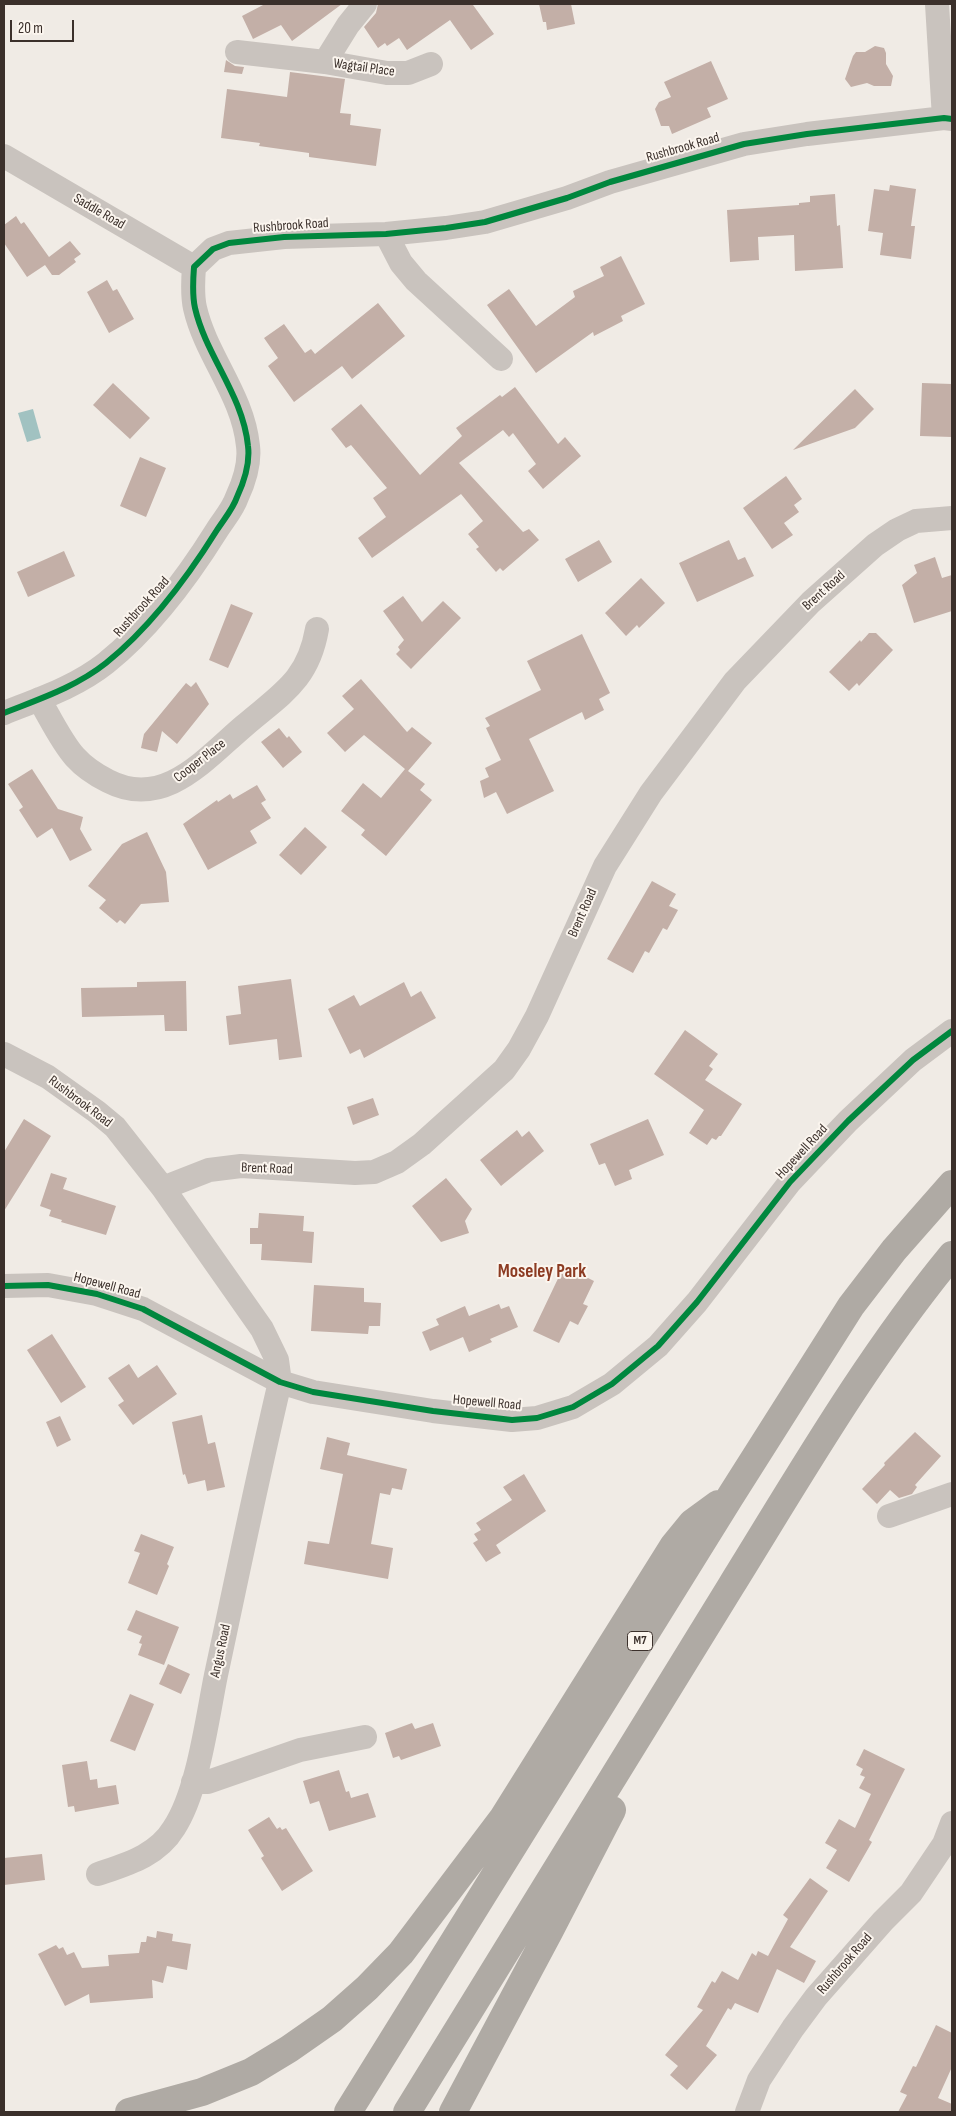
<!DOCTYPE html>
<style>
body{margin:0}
#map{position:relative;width:956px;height:2116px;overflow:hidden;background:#f0ebe5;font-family:"Sofia Sans Condensed",sans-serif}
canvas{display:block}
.frame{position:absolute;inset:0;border:5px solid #3b302b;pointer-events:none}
.scale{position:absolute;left:10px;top:20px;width:64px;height:22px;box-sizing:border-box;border:2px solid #3b302b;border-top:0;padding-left:6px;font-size:15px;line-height:18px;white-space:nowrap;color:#3b302b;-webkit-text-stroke:4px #fbf5ee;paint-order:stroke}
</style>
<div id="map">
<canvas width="956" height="2116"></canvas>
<div class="frame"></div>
<div class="scale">20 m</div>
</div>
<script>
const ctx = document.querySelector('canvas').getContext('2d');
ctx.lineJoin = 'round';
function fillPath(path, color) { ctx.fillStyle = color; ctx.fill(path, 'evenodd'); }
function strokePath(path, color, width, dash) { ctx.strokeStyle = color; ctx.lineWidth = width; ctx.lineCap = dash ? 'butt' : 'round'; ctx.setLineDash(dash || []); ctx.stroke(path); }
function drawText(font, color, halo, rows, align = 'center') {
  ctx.font = font + ' "Sofia Sans Condensed",sans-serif'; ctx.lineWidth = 4; ctx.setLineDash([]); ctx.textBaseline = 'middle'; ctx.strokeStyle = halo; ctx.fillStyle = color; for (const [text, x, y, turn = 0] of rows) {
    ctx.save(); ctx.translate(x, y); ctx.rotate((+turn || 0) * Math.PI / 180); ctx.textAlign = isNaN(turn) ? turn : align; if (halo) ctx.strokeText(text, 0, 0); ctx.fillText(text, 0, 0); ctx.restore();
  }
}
const water = new Path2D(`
 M33,409l8,29 -14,4 -9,-29z`);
const building = new Path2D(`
 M265,4h77l-50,37 -11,-16 -28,14 -11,-23z
 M378,4h97l-2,1 21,29 -23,16 -21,-30 -43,30 -8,-12 -12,8 -2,-3 -7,5 -14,-21 12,-14z
 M539,4h32l4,20 -28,6 -1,-8h-3z
 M875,46l9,2 2,5v11l7,12 -2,10h-17l-7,-3 -16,4 -6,-8 8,-23 3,-4h9z
 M226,60l9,6 9,1 -2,7 -18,-2z
 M711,61l17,38 -21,9 4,9 -39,17 -3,-8h-8l-6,-17 4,-7 12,-5 -7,-15z
 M290,72l55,7 -5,34 11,1 -1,11 31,4 -5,37 -67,-9v-4l-50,-7 1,-3 -39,-5 6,-49 60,8z
 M890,185l26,4 -5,37h4l-4,33 -31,-4 3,-22 -15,-2 6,-42 15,2z
 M835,194l2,32 3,-1 3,43 -48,3 -1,-36 -36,2 1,23 -29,2 -3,-52 72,-5v-2l11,-1v-6z
 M16,216l5,8 3,-2 25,35 21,-16 11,13 -7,5 2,3 -17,13h-7l-7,-10 -18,12 -23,-34v-18z
 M621,256l24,48 -24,12 2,5 -29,15 -1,-4 -57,41 -49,-68 22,-16 27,37 39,-29 -2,-6 31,-15 -4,-9z
 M107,280l6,11 4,-2 17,30 -25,14 -22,-41z
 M378,303l27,33 -53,43 -10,-13 -48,36 -26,-36 10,-8 -14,-20 20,-14 21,29 6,-4 4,5z
 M113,383l37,35 -20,21 -37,-34z
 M922,383l30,1v53l-32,-1z
 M515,387l43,57 7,-7 16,19 -38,33 -15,-18 8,-7 -23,-31 -4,4 -6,-7 -44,33 64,69 6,-3 10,11 -36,31 -3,-3 -4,4 -20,-23 3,-2 -11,-13 15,-13 -22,-27 -89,64 -14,-20 28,-21 -13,-19 14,-10 -36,-43 -5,3 -15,-19 30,-25 59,71 42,-39 -6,-8 44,-33 2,2z
 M855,389l19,20 -19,19 -62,22z
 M140,457l26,11 -20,49 -26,-11z
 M786,476l16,23 -8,6 5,7 -15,11 9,12 -21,14 -29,-41z
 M599,540l13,22 -34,20 -13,-23z
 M729,540l9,20 7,-3 9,19 -57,26 -18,-39z
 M64,551l11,25 -47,21 -11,-25z
 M935,557l7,21 10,-3v36l-38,12 -12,-38 15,-12 -3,-8z
 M641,578l24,25 -26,25 -2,-3 -11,11 -21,-23z
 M403,596l19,26 21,-21 18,17 -50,51 -15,-15 4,-4 -2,-3 6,-7 -21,-29z
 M231,604l22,9 -25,55 -19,-8z
 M869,633h7l17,17 -34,36 -2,-3 -8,8 -20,-19 31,-32 1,2z
 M582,634l28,59 -11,6 5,11 -19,10 -3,-8 -53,27 25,52 -47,23 -11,-22 -12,6 -4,-17 9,-4 -4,-9 16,-8 -15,-32 4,-2 -5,-8 56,-28 -14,-29z
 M361,679l46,53 5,-5 20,16 -24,28 17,13 -5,6 12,10 -46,56 -25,-21 4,-5 -24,-19 22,-28 18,15 24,-29 -41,-34 -19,17 -18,-19 27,-24 -12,-13z
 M196,682l13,22 -32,40 -15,-13 -5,21 -16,-4 3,-14 42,-51 5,4z
 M279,728l8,10 2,-2 13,16 -19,16 -22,-26z
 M32,769l26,40 25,8 -3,12 12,21 -22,11 -18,-33 -15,10 -18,-28 4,-3 -15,-23z
 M257,785l9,15 -5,3 10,15 -21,13 7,12 -49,27 -25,-46 34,-24 1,2 12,-8 3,5z
 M305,827l22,20 -26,28 -22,-20z
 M147,832l19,40 3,30 -28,2 -16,20 -5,-4 -3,3 -18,-15 7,-8 -18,-14 34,-42z
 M652,881l24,13 -7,12 9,4 -11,20 -4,-2 -14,25 -4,-2 -12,22 -26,-14z
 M291,979l11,78 -23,3 -2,-21 -48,6 -3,-29 15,-2 -3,-28z
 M186,981l1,50h-22l-1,-16 -82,2 -1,-29 56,-1v-5z
 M404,982l7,15 10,-6 15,27 -72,40 -4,-9 -10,5 -22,-45 26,-14 6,11z
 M685,1030l33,24 -9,12 4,3 -8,11 37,24 -21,32h-2l-3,4 -4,-2 -5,7 -18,-12 15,-23 -50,-36z
 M373,1098l6,17 -26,10 -6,-18z
 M24,1119l27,17 -47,75v-59z
 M648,1119l16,36 -35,15 3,9 -17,7 -10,-23 -6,2 -9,-21z
 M517,1130l5,7 7,-6 15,20 -43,35 -21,-26z
 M51,1173l16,5 -4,11 53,17 -10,29 -45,-13 1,-2 -13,-4 2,-6 -11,-4z
 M446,1178l26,31 -7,12 4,12 -28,9 -29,-36z
 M259,1213l45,3 -1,15 11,1 -2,31 -51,-3 1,-16h-12v-16h8z
 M564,1266l30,15 -11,23 5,2 -10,19 -8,-4 -11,22 -26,-12z
 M314,1285l50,3v14l17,1 -1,23h-11l-1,8 -57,-3z
 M499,1304l2,5 8,-3 9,21 -28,12 2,3 -23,10 -6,-15 -33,14 -8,-19 17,-7 -3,-6 29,-13 4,10z
 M52,1334l34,53 -25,16 -34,-53z
 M129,1364l9,14 19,-13 20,29 -44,31 -15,-20 6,-4 -16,-23z
 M202,1415l6,29 7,-2 10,45 -18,4 -2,-11 -17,4 -3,-10 -2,1 -11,-53z
 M60,1416l11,24 -14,7 -11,-25z
 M915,1432l26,24 -26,29 2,2 -5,7 -13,4 -9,-8 -13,14 -15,-15 23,-24 -1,-2z
 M327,1437l23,6 -3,12 60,14 -5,21 -10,-2 -2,7 -10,-2 -9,51 22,4 -5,31 -84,-15 4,-23 21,3 14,-70 -23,-5z
 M524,1474l22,37 -50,34 5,8 -15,9 -13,-19 5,-3 -4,-6 7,-4 -5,-7 36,-23 -9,-13z
 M141,1534l33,13 -7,17 2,2 -12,29 -29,-12 12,-30 -6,-2z
 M136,1610l43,17 -15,38 -26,-10 4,-11 -3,-1 3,-7 -15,-6z
 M168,1664l22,10 -9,20 -22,-10z
 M130,1694l24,10 -19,47 -25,-10z
 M412,1723l3,6 18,-6 8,23 -40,14 -2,-4 -6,2 -8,-25z
 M864,1749l41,20 -36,71 3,2 -23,40 -23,-14 11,-18 -12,-7 14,-24 16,9 16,-34 -12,-6 6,-11 -5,-2 3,-6 -7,-4z
 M87,1761l3,19 7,-1 1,9 18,-3 3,19 -44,8 -1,-6 -6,1 -6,-42z
 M339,1770l7,22 3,-1 2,7 17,-5 8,24 -47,14 -10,-30 -9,3 -7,-23z
 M269,1817l8,12 3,-2 2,3 4,-2 27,43 -31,20 -21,-33 3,-2 -16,-26z
 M42,1854l3,26 -41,5v-27z
 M810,1878l18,13 -38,56 26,14 -12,22 -27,-14 -19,44 -23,-10 -4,7 -3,-2 -22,38 11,9 -30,35 -17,-15 8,-9 -13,-11 38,-45 -6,-3 15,-26 3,2 7,-12 16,9 14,-27 4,3 2,-5 10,5 20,-37 -5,-4z
 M157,1931l16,3 -1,7 19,3 -4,26 -20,-4 -4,17 -11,-3 1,18 -63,5 -1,-9 -24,12 -27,-52 18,-9 3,4 4,-2 4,8 7,-3 8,16 27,-2 -1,-11 31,-2 2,-11h5l1,-6 9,2z
 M936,2025l16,8v34l-14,31 14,6v8h-54l9,-17 -7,-3 13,-26 3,1z`);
const minor = new Path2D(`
 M937,4l7,114
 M237,52l88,10 62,11h21l23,-9
 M325,62l23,-37 17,-21
 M4,156l190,111
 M386,234l15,29 15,18 85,78
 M39,699c10,17 23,44 36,58 9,10 21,18 33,24 56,29 97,-22 136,-55 37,-32 64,-45 73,-97
 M4,713c35,-14 72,-26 102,-50 45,-36 81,-85 111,-133 7,-11 16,-21 20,-33 7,-15 13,-35 11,-51 -5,-51 -42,-90 -53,-138 -3,-13 -2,-28 -1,-41l19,-18 16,-6 55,-6 102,-3 60,-6 39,-6 82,-24 43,-16 134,-38 63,-10 137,-16 8,1
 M4,1054l44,23 49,35 18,15 48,61 99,141 15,31 3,22c-23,97 -43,195 -64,293 -9,44 -18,117 -42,153 -17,28 -47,36 -76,46
 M163,1188l46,-18 32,-4 114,7 19,-1 23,-10 25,-18 82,-74 15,-21 18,-33 68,-150 46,-73 84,-112 76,-79 64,-57 22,-15 19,-9 36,-3
 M4,1286l44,-1 49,9 46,15 137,73 33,10 120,19 79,9 25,-2 36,-11 39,-23 46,-38 39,-44 93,-120 58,-61 65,-61 39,-29
 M889,1516l63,-22
 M193,1782h15l92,-32 65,-13
 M747,2112l12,-32 34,-52 23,-31 67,-76 28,-28 33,-49 8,-21`);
const highway = new Path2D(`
 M129,2112l73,-20 49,-20 38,-23 43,-30 35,-31 34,-35 102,-135 171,-273 18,-22 26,-19
 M348,2112l382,-615 121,-191 43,-56 58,-66
 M407,2112c108,-175 215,-351 324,-526 70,-113 137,-229 221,-331
 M453,2112l96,-180 63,-122`);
const cycleway = new Path2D(`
 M4,713c35,-14 72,-26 102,-50 45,-36 81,-85 111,-133 7,-11 16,-21 20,-33 7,-15 13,-35 11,-51 -5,-51 -42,-90 -53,-138 -3,-13 -2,-28 -1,-41l19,-18 16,-6 55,-6 102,-3 60,-6 39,-6 82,-24 43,-16 134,-38 63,-10 137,-16 8,1
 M4,1286l44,-1 49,9 46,15 137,73 33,10 120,19 79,9 25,-2 36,-11 39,-23 46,-38 39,-44 93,-120 58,-61 65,-61 39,-29`);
const shields = [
 [640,1641,25]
];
const shieldNames = [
 ["M7",640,1641]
];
const streetNames = [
 ["Wagtail Place",364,68,8],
 ["Rushbrook Road",683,148,-16],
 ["Saddle Road",99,212,30],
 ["Rushbrook Road",291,226,-4],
 ["Brent Road",824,591,-42],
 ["Rushbrook Road",142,607,-48],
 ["Cooper Place",200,761,-38],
 ["Brent Road",583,913,-66],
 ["Rushbrook Road",80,1102,37],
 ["Hopewell Road",802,1152,-47],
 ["Brent Road",267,1169,2],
 ["Hopewell Road",107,1286,15],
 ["Hopewell Road",487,1403,5],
 ["Angus Road",221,1651,-78],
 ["Rushbrook Road",845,1964,-49]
];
const districtNames = [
 ["Moseley Park",542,1272]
];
fillPath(water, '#a1c2c1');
fillPath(building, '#c3afa7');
strokePath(minor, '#c9c3be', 24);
strokePath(highway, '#afaaa4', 28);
strokePath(cycleway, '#00873e', 6);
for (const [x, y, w] of shields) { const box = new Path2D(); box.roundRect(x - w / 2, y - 9.5, w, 19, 4); ctx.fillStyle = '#fbf5ee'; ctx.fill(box); strokePath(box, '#3b302b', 1); }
drawText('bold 12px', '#3b302b', null, shieldNames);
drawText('14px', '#3b302b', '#fbf5ee', streetNames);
drawText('bold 19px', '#8c3b22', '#fbf5ee', districtNames);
</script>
